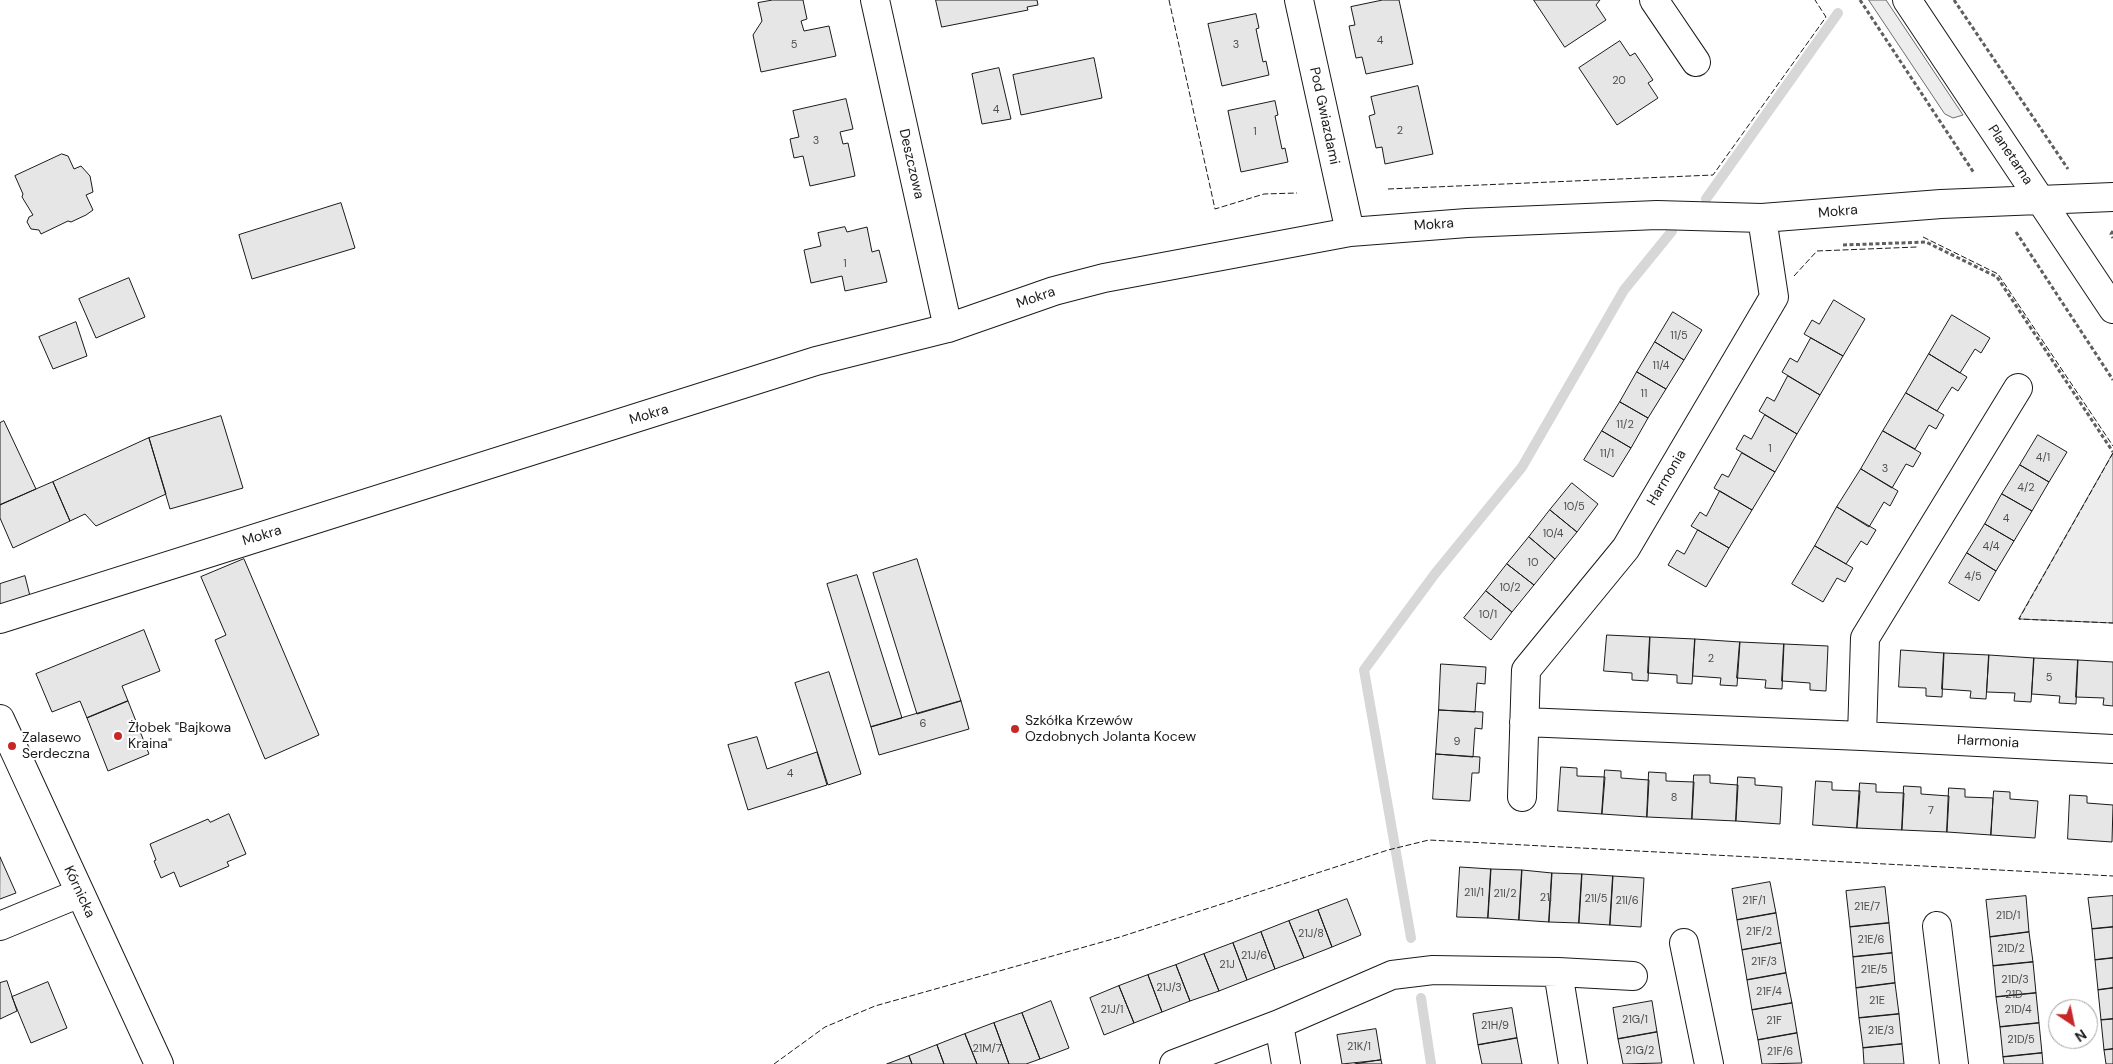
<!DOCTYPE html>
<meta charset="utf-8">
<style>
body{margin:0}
#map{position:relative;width:2113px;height:1064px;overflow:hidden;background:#fff;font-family:"DM Sans",sans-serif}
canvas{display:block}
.north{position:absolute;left:2048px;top:999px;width:50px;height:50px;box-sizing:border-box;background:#fff;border:1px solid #a3a3a3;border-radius:50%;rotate:146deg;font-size:14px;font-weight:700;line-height:20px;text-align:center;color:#1a1a1a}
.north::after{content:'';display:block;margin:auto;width:18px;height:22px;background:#c62828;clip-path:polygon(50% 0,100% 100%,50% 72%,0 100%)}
</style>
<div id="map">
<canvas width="2113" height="1064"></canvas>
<div class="north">N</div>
</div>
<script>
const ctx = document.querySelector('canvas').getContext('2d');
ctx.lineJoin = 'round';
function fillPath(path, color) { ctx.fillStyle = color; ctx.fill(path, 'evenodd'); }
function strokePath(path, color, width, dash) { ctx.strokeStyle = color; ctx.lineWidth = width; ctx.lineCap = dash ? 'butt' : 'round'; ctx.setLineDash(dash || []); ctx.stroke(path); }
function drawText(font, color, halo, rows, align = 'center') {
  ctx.font = font + ' "DM Sans",sans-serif'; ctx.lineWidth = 4; ctx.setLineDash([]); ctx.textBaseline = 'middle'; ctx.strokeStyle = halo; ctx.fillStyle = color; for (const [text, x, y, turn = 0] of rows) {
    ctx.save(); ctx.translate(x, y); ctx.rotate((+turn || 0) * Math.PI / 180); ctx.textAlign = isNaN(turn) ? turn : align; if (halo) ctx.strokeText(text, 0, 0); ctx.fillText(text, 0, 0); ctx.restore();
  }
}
const built = new Path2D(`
 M1869,0h17l77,115 -10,3 -8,-4z
 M2113,453v170l-94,-4z`);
const stream = new Path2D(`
 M1706,199l132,-186
 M1411,938l-47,-268 70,-95 88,-108 102,-177 48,-59
 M1421,998l10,66`);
const building = new Path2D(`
 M773,0h30l4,19 -6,2 3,10 25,-5 7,30 -75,16 -8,-37 9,-14 -4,-18z
 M936,0h101l1,5 -11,2 1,3 -86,17z
 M1383,0h16l14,64 -47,10 -4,-17 -6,1 -7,-32 6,-1 -4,-18z
 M1534,0h66l-4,5 10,15 -41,27z
 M1256,14l3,14 -3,1 7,33 3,-1 3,14 -47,11 -14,-62z
 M1620,41l10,15 5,-3 18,27 -5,3 10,15 -41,27 -38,-57z
 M1094,58l8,40 -81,17 -8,-40z
 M999,68l12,51 -29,5 -10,-50z
 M1418,86l15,68 -48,10 -3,-17 -6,1 -7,-32 6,-2 -4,-17z
 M846,99l7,30 -13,3 3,12 5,-1 7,33 -45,10 -7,-30 -9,2 -4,-19 9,-2 -6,-26z
 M1275,101l3,14 -3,1 7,33 3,-1 3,14 -47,10 -13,-61z
 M62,154l6,2 6,13 7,-3 9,10 3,16 -7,3 7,15 -7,5 -15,7 -3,-1 -27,13 -2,-4 -8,-1 -4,-7 2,-5 4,-2 -11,-18 1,-3 -8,-18z
 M341,203l14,45 -103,31 -13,-44z
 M845,227l2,5 20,-5 5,25 7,-2 8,32 -42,9 -3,-15 -31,7 -7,-33 17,-4 -3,-13z
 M129,278l16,39 -49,21 -17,-39z
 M1834,300l31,19 -22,37 -39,-22 8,-14 7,4z
 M1673,312l29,18 -18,30 -29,-18z
 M1952,315l38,23 -9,15 -6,-4 -15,24 -31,-19z
 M76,322l11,34 -34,13 -14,-32z
 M1811,338l32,18 -23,39 -38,-23 8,-14 7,4z
 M1655,342l29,18 -18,29 -29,-17z
 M1929,354l38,23 -9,14 -6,-4 -15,24 -31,-18z
 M1637,372l29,17 -18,29 -28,-16z
 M1788,376l32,19 -23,39 -38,-23 8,-14 7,4z
 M1906,393l38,22 -8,14 -7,-4 -14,24 -32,-18z
 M1620,402l28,16 -17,30 -29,-17z
 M1765,415l32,19 -22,38 -39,-23 8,-14 7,4z
 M221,416l22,72 -73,21 -21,-71z
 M4,421l32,68 -36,16v-82z
 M1602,431l29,17 -18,29 -29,-17z
 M1883,431l38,22 -8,14 -7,-3 -14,24 -31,-19z
 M2038,435l29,17 -18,30 -29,-17z
 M149,438l17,56 -70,32 -11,-12 -15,7 -17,-39z
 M1742,453l33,19 -23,38 -38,-22 8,-14 6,3z
 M2020,465l29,17 -17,29 -30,-17z
 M1861,469l37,22 -8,15 -6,-4 -15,25 -32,-20z
 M53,482l17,39 -57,27 -13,-30v-13z
 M1572,483l26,21 -21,28 -27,-22z
 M1720,491l32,19 -23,38 -38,-22 9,-14 6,4z
 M2002,494l30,17 -18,30 -29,-17z
 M1837,507l39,23 -9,15 -6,-4 -15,23 -31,-18z
 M1550,510l27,22 -22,27 -26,-22z
 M1985,524l29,17 -18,30 -29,-18z
 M1698,530l31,18 -23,39 -38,-22 9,-15 7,4z
 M1529,537l26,22 -21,26 -27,-21z
 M1815,546l38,22 -8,14 -8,-4 -14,24 -31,-18z
 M1967,553l29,18 -17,30 -30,-18z
 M244,559l75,176 -54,24 -50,-119 11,-5 -25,-58z
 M917,559l44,142 -44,13 -44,-141z
 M1507,564l27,21 -22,27 -26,-21z
 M857,575l45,143 -31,9 -44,-143z
 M25,576l5,20 -30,9v-21z
 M1486,591l26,21 -21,28 -27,-22z
 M144,630l16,41 -38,15 6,15 -41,17 -7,-17 -28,11 -16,-38z
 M1607,635l43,2 -2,44 -16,-1v-7l-28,-2z
 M1650,637l45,2 -3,45 -15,-1v-8l-29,-2z
 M1695,639l45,3 -3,44 -17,-1 1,-7 -28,-2z
 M1740,642l44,2 -2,45 -17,-1 1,-8 -29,-2z
 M1784,644l44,2 -2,45 -16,-1v-7l-28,-2z
 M1901,650l43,3 -2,44 -16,-1v-8l-27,-1z
 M1944,653l45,2 -3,44 -16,-1 1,-7 -29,-2z
 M1989,655l45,3 -3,44 -17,-1 1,-8 -28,-1z
 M2034,658l44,2 -2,44 -17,-1 1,-7 -28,-2z
 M2078,660l35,2v44l-10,-1 1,-7 -28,-1z
 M1441,664l45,3 -1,17 -8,-1 -2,29 -36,-2z
 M829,672l32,102 -33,11 -33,-102z
 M128,701l21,53 -41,17 -21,-53z
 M961,701l8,28 -90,26 -8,-28z
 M1439,710l44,2 -1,17 -7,-1 -2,29 -37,-3z
 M757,737l10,32 50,-17 10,33 -79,25 -20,-65z
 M1436,754l44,3 -1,16h-7l-2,28 -37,-2z
 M1561,767l16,1v8l28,1 -3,37 -44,-3z
 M1605,770l16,1v7l28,2 -2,37 -45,-3z
 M1649,772l17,1v8l28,1 -2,37 -45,-2z
 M1694,775h16v8l28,2 -2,36 -44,-2z
 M1738,777l17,1v7l27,2 -2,37 -44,-3z
 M1816,781l16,1v8l28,1 -3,37 -44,-3z
 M1860,783l16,1v8l28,1 -2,37 -45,-2z
 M1904,786l17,1v7l28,2 -2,36 -45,-2z
 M1949,788l16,1v8l28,1 -2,37 -44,-3z
 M1994,791l16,1v7l28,2 -3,37 -44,-3z
 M2070,795l17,1v7l26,2 -1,37 -44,-3z
 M229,814l17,40 -19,8 2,4 -49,21 -6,-15 -13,6 -7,-17 2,-1 -6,-16 58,-25 2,3z
 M0,857l16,36 -16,6z
 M1460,867l31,2 -3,49 -31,-1z
 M1491,869l31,1 -3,50 -31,-2z
 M1522,870l30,3 -3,49 -30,-2z
 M1552,873l30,1 -3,49 -30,-1z
 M1582,874l31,2 -3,49 -31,-2z
 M1613,876l31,2 -3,49 -31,-2z
 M1770,882l6,31 -39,7 -5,-31z
 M1885,887l4,36 -39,4 -4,-36z
 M2026,896l3,36 -39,5 -4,-37z
 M2113,896v31l-21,2 -4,-31z
 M1347,899l14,36 -29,12 -14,-37z
 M1318,910l14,37 -28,11 -15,-37z
 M1776,913l5,30 -39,7 -5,-30z
 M1289,921l15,37 -29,11 -14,-37z
 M1889,923l3,30 -39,4 -3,-30z
 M2113,927v31l-18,2 -3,-31z
 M1261,932l14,37 -28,11 -14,-37z
 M2029,932l4,30 -40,4 -3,-29z
 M1233,943l14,37 -28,11 -15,-37z
 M1781,943l5,30 -39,7 -5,-30z
 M1892,953l3,30 -39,5 -3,-31z
 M1204,954l15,37 -29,10 -14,-36z
 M2113,958v30l-15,2 -3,-30z
 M2033,962l3,31 -40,4 -3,-31z
 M1176,965l14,36 -28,11 -14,-37z
 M1786,973l6,30 -40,7 -5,-30z
 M1148,975l14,37 -28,11 -15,-37z
 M7,981l10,30 -17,8v-36z
 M48,982l19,46 -36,15 -19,-46z
 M1895,983l4,31 -40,4 -3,-30z
 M1119,986l15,37 -30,12 -14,-37z
 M2113,988v31l-12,1 -3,-30z
 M2036,993l3,30 -39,4 -4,-30z
 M1051,1001l18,47 -29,11 -18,-46z
 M1652,1001l5,31 -39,7 -5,-31z
 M1792,1003l5,30 -39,7 -6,-30z
 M1512,1008l5,30 -39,7 -5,-31z
 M1022,1013l18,46 -14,5h-17l-15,-41z
 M1899,1014l3,30 -39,4 -4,-30z
 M2113,1019v30l-9,1 -3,-30z
 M994,1023l15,41h-32l-12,-30z
 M2039,1023l3,30 -39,4 -3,-30z
 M1376,1029l5,31 -39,4 -5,-29z
 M1657,1032l5,31 -39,1 -5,-25z
 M1797,1033l5,30 -40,1 -4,-24z
 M965,1034l12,30h-33l-7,-19z
 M1517,1038l5,26h-40l-4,-19z
 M1902,1044l2,20h-40l-1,-16z
 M937,1045l7,19h-32l-3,-8z
 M2113,1049v15h-7l-2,-14z
 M2042,1053l1,11h-39l-1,-7z
 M909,1056l3,8h-25z
 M1381,1060l1,4h-27z`);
const path = new Path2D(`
 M1860,0l114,173
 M1954,0l114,169
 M2113,231l-2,3 2,4
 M2016,232l97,148
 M1843,245l83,-3 71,35 116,175`);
const minor = new Path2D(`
 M875,0l73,328
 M1299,0l51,232
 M1654,0l42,62
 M1907,0l206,309
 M0,619l816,-258 132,-33 106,-37 50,-13 246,-46 117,-9 190,-8 105,3 179,-14 172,-7
 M0,719l159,345
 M1524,722l338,14 251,13
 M1862,736l3,-98 153,-250
 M1522,797l4,-127 100,-122 148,-251 -12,-79
 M0,926l80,-33
 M1937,926l17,138
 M1684,943l25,121
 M1279,1024l7,40
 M1174,1064l105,-40 113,-49 41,-5 125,2
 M1573,1064l-15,-92 75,4`);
const fence = new Path2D(`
 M1169,0l46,209 49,-15 33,-1
 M1388,189l325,-14 113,-158 -11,-17
 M1923,237l75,37 115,172
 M1794,276l23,-25 100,-4
 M2113,453l-94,166 94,4
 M774,1064l51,-37 50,-21 245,-69 268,-87 41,-10 684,36`);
const markers = [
 [1015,729,5,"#c62828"],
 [118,736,5,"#c62828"],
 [12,746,5,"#c62828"]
];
const numberNames = [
 ["4",1380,41],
 ["5",794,45],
 ["3",1236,45],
 ["20",1619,81],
 ["4",996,110],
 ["2",1400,131],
 ["1",1255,132],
 ["3",816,141],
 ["1",845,264],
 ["11/5",1679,336],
 ["11/4",1661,366],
 ["11",1644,394],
 ["11/2",1625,425],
 ["1",1770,449],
 ["11/1",1607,454],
 ["4/1",2043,458],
 ["3",1885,469],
 ["4/2",2026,488],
 ["10/5",1574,507],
 ["4",2006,519],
 ["10/4",1553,534],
 ["4/4",1991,547],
 ["10",1533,563],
 ["4/5",1973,577],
 ["10/2",1510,588],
 ["10/1",1488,615],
 ["2",1711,659],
 ["5",2049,678],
 ["6",923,724],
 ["9",1457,742],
 ["4",790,774],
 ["8",1674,798],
 ["7",1931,811],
 ["21I/1",1474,893],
 ["21I/2",1505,894],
 ["21I",1546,898],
 ["21I/5",1596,899],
 ["21I/6",1627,901],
 ["21F/1",1754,901],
 ["21E/7",1867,907],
 ["21D/1",2008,916],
 ["21F/2",1759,932],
 ["21J/8",1311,934],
 ["21E/6",1871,940],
 ["21D/2",2011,949],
 ["21J/6",1254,956],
 ["21F/3",1764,962],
 ["21J",1227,965],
 ["21E/5",1874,970],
 ["21D/3",2015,980],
 ["21J/3",1169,988],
 ["21F/4",1769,992],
 ["21D",2014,995],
 ["21E",1877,1001],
 ["21J/1",1112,1010],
 ["21D/4",2018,1010],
 ["21G/1",1635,1020],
 ["21F",1774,1021],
 ["21H/9",1495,1026],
 ["21E/3",1881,1031],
 ["21D/5",2021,1040],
 ["21K/1",1359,1047],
 ["21M/7",987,1049],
 ["21G/2",1640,1051],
 ["21F/6",1780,1052]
];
const streetNames = [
 ["Pod Gwiazdami",1324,116,78],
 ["Planetarna",2010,155,56],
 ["Deszczowa",911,164,77],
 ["Mokra",1838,212,-5],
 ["Mokra",1434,225,-4],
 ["Mokra",1036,298,-19],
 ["Mokra",649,415,-17],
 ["Harmonia",1667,478,-59],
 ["Mokra",262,536,-17],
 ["Harmonia",1988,742,3],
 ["Kórnicka",79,892,65]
];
const poiNames = [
 ["Szkółka Krzewów",1025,721],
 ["Ozdobnych Jolanta Kocew",1025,737],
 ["Żłobek \"Bajkowa",128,728],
 ["Kraina\"",128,744],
 ["Zalasewo",22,738],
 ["Serdeczna",22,754]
];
fillPath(built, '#ededed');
strokePath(built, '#6a6a6a', 1);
strokePath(stream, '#d7d7d7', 10);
fillPath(building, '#e6e6e6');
strokePath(building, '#1a1a1a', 1);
strokePath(minor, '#1a1a1a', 30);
strokePath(path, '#5f5f5f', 3, [4, 2.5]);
strokePath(minor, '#fff', 28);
strokePath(fence, '#1a1a1a', 1, [6, 2.5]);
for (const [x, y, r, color] of markers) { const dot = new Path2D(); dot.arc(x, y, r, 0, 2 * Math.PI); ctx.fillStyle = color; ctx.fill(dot); strokePath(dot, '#fff', 2); }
drawText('11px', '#4d4d4d', null, numberNames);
drawText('14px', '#1a1a1a', '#fff', streetNames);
drawText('14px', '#1a1a1a', '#fff', poiNames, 'left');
</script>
